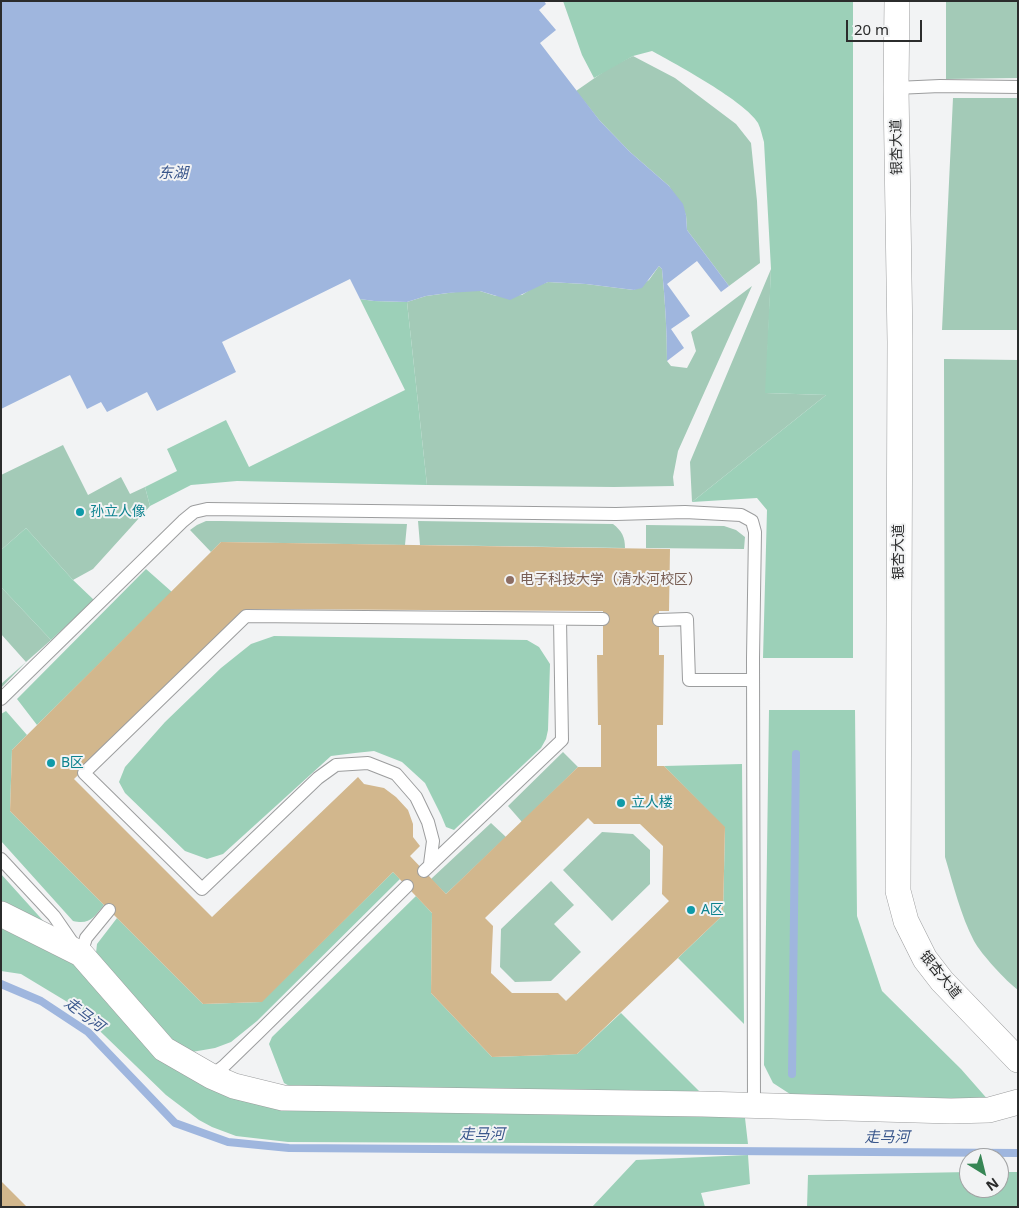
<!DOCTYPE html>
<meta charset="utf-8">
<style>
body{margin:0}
#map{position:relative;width:1019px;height:1208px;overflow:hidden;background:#f2f3f4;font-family:"Noto Sans",sans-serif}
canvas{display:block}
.frame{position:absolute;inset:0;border:2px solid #2b2c2c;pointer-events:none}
.north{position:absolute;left:959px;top:1148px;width:50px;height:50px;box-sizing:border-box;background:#f2f3f4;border:1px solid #a2a3a4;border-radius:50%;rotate:144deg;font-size:14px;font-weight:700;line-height:20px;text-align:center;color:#2b2c2c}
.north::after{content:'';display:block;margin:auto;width:18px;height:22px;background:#378655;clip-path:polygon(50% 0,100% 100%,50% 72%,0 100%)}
.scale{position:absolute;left:846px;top:20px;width:76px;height:22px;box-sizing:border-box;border:2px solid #2b2c2c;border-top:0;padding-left:6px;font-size:15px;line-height:18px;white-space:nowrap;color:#2b2c2c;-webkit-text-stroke:4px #f2f3f4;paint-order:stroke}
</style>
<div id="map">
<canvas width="1019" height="1208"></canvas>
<div class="frame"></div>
<div class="north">N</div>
<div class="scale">20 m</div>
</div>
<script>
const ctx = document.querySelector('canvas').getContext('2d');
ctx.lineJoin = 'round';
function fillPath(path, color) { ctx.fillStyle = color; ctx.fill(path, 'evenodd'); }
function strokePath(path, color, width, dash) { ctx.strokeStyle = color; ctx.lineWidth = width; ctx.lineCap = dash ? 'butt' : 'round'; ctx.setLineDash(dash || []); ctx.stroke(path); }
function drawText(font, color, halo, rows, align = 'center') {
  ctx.font = font + ' "Noto Sans","Noto Sans SC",sans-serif'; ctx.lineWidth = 4; ctx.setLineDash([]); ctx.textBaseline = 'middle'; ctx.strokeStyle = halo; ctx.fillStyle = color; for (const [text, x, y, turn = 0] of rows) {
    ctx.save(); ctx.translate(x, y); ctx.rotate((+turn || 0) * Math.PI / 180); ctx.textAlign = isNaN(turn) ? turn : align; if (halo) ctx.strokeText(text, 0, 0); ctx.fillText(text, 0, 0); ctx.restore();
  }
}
const green = new Path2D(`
 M946,1h72v77l-72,1z
 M633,56l42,22 61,46 15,19 6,58 3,62 -31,23 -42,-56 -1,-15 -17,-29 -39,-34 -30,-31 -24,-30 33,-23z
 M953,98h65v232h-76z
 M659,266l3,3c3,31 5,61 5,92l4,5 16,2 9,-17 -5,-19 61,-46 -74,165 -5,26 1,9 -60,1 -187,-2 -20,-183 19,-6 37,-5h17l16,5 26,-1 12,-8 14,-5 38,2 48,6 15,-10z
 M771,269l-5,124 60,2 -134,107 -2,-40z
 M944,359l74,1v630c-12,-9 -37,-36 -44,-49 -13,-25 -21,-57 -29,-84z
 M63,445l25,50 33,-18 9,17 15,-7 5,19 -57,63 -20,11 -47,-52 -25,22v-75z
 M206,521h15l186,3 -2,21 -184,-3 -10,10 -21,-22 7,-5z
 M418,521l195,3c9,7 12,13 12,24l-205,-3z
 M646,525l78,1 12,4 9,7 -1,12 -98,-1z
 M1,587l50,53 -25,22 -25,26v-4l25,-22 -25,-28z
 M563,752l15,15 -56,55 -14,-16z
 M491,823l15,14 -60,57 -15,-15z
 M602,832l31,2 17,16v34l-38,37 -49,-51z
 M551,881l23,24 -20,19 27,28 -30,29 -36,1 -15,-15 1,-38z`);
const forest = new Path2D(`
 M563,1h290v657h-90l4,-148 -10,-12 -65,4 134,-107 -61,-2 6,-124 -7,-127c-2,-6 -3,-13 -6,-19 -12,-21 -82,-59 -106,-72l-19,5 -39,22 -12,-23z
 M360,299l14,2 33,1 20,183 -190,-4 -46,4 -41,21 -5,-19 32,-16 -10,-22 59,-29 23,47 156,-77z
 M26,528l47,52 21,20 -43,40 -50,-53v-37z
 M146,569l26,23 -135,133 -20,-26z
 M274,636l253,4 12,7 11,17 -2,66 -2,9 -5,9 -87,82 -8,-3 -5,-12 -16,-32 -23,-21 -28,-11 -19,2 -24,3 -108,98 -16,5 -22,-8 -60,-58 -6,-11 6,-15 40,-45 56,-54 30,-24z
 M769,710h86l2,206 25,75 79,78 29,33 -200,-8 -17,-11 -9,-18z
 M6,711l21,24 -15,15 -2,61 94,94c-10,12 -14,20 -31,16l-72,-80v-127z
 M742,764l2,260 -66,-66 45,-43 2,-87 -61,-62z
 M393,872l7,7 -143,142 -26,21 -16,6 -23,4 -25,-15 -71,-84 1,-9 20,-26 86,86 58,-2z
 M1,874l46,51 -46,-20z
 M416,896l16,17 -1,80 61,64 85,-3 44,-41 81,81 -409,-6 -9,-5 -15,-39 3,-7z
 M1,925l84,44 120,117 540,32 3,26 -460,-2 -52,-6 -24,-9 -13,-7 -33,-25 -92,-89 -53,-32 -20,-3z
 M748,1155l2,29 -49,9 4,14h-113l44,-47z
 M969,1172v16h30v-16h19v35h-211l1,-32z`);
const water = new Path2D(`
 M1,1h543l2,3 -7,6 17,20 -16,13 60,78 30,31 39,34 14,18 3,11 1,15 42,56 -8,6 -24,-31 -30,23 23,32 -19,13 13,19 -17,13c0,-31 -2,-61 -5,-92l-3,-3 -17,22 -8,2 -48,-6 -38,-2 -38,18 -30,-9 -32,2 -22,3 -19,6 -33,-1 -14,-2 -10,-20 -128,63 14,30 -79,39 -10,-19 -40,20 -6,-10 -14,7 -17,-34 -69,34z`);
const stream = new Path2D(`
 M1,984l40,17 47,31 87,91 53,19 61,6 729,5
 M792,1074l4,-320`);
const building = new Path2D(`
 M221,542l449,7 -1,62h-10v44h5l-1,70h-6v41h7l61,61 -2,88 -146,139 -85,3 -61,-64 1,-80 -39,-41 -131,130 -59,2 -193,-193 2,-61zM247,609l356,2v44h-6l1,70h3v42h-23l-132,127 -36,-38 10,-10 -7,-9v-13l-5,-14 -12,-13 -12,-9 -20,-4 -6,-7 -146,140 -138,-138zM588,818l6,6h46l23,22 -1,48 7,7 -103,100 -8,-8h-46l-21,-20 2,-47 -8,-8z
 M1,1181l26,26h-26z`);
const lane = new Path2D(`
 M896,88l44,-2 78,1
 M659,620l28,-1 2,61h64
 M1,699l182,-178 11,-9 13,-3 409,5 69,-2 56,3 11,6 3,11 -2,126 1,447
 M1,859l53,57 20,29
 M430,864l3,-23 -5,-19 -12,-25 -20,-23 -28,-11 -32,2 -18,13 -116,111 -118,-116 162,-157 357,3
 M424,871l138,-131 -2,-121
 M81,954l5,-16 23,-28
 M211,1076l13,-10 35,-34 148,-146`);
const street = new Path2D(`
 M897,1l-1,87 4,254 -2,549 8,30 19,38 17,22 76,79
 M1,914l80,40 83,95 47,27 23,10 49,12 419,6 249,7 38,-1 29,-8`);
const markers = [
 [80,512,5,"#0f9aa8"],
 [510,580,5,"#8d6e63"],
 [51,763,5,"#0f9aa8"],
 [621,803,5,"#0f9aa8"],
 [691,910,5,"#0f9aa8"]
];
const streetNames = [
 ["银杏大道",897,147,-91],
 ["银杏大道",899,552,-90],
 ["银杏大道",940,975,51]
];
const cultureNames = [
 ["孙立人像",90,512],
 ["B区",61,763],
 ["立人楼",631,803],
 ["A区",701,910]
];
const educationNames = [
 ["电子科技大学（清水河校区）",520,580]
];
const waterNames = [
 ["东湖",173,174],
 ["走马河",84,1015,37],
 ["走马河",482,1135],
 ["走马河",887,1138]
];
fillPath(green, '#a3cab7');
fillPath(forest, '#9cd0b8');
fillPath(water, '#9fb6de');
strokePath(stream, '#9fb6de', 8);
fillPath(building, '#d2b78d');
strokePath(lane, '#9c9d9e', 14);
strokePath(street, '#9c9d9e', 26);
strokePath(lane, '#fff', 12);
strokePath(street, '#fff', 25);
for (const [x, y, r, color] of markers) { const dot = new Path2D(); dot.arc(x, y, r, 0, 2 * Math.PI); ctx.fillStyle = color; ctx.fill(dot); strokePath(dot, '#f2f3f4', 2); }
drawText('14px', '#2b2c2c', '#f2f3f4', streetNames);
drawText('14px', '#0d838f', '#f2f3f4', cultureNames, 'left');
drawText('14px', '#785e54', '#f2f3f4', educationNames, 'left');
drawText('italic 15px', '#3a578c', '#f2f3f4', waterNames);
</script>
